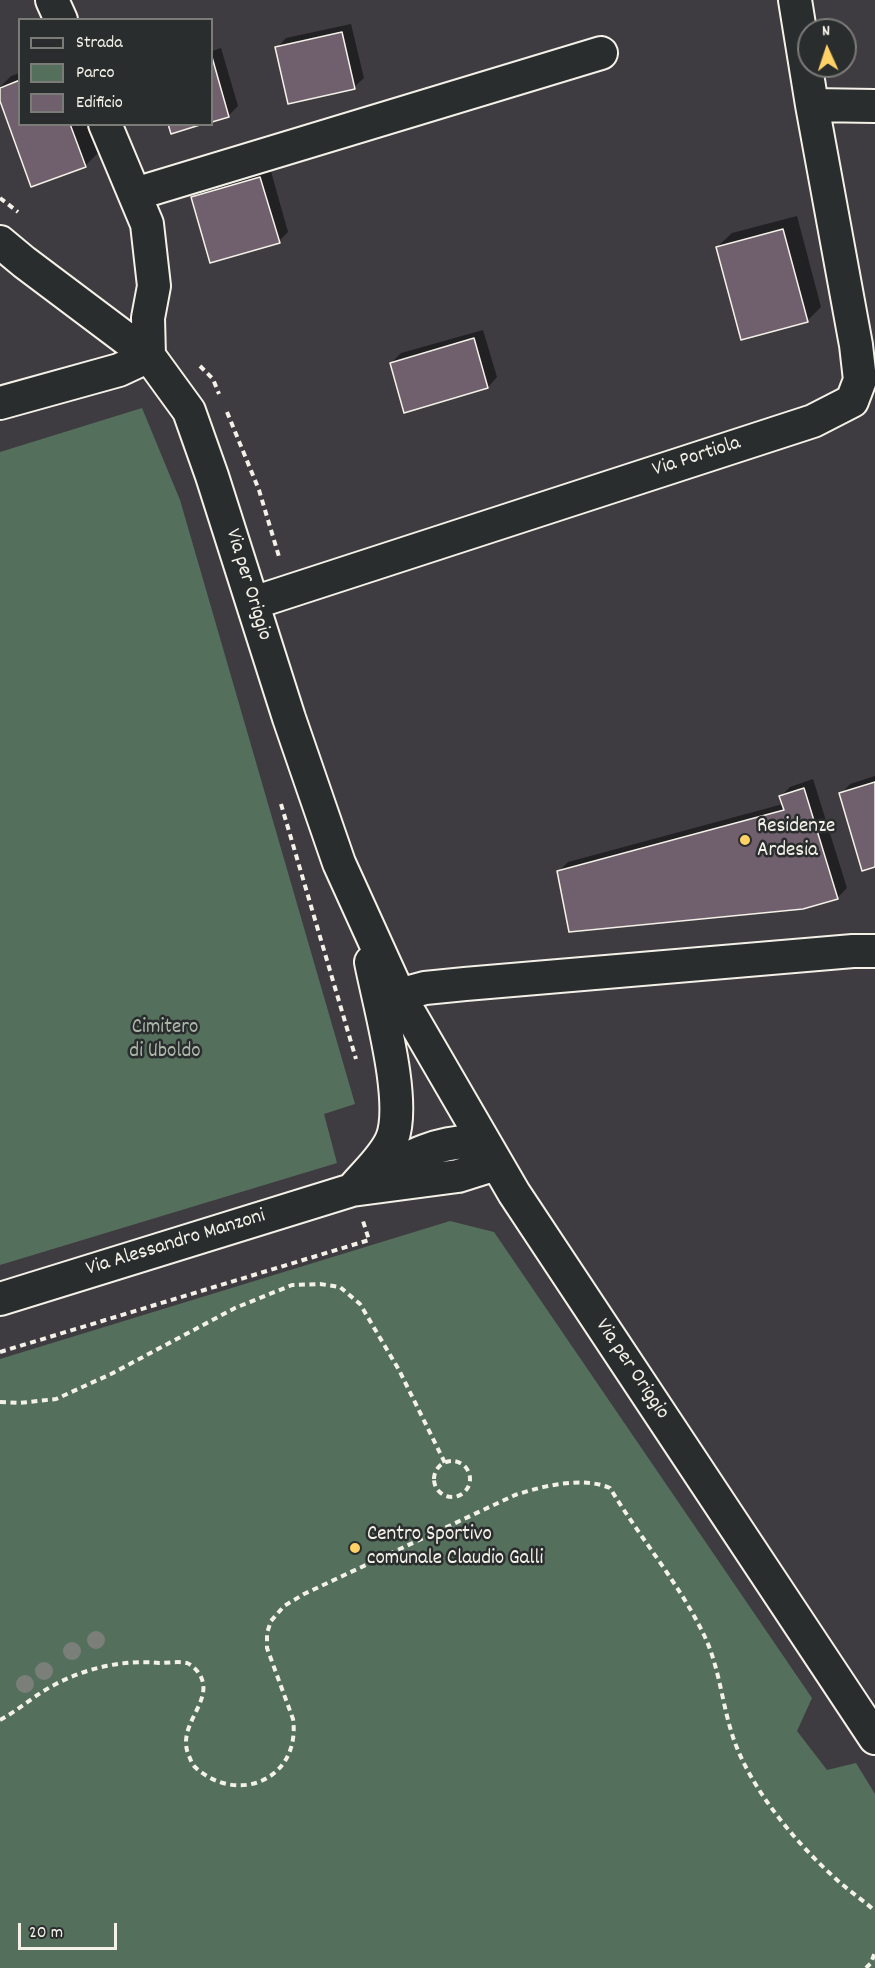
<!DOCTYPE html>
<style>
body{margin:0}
#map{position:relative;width:875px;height:1968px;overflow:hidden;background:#3f3c41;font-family:Dekko,sans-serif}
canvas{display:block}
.legend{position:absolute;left:18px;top:18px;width:195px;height:108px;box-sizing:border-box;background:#2a2d2e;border:2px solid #7b7b78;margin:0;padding:8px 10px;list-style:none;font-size:18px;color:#f4f1e8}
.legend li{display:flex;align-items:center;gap:12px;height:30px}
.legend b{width:30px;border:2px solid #7b7b78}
.north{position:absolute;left:797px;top:18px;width:60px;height:60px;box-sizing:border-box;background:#2a2d2e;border:2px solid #7b7b78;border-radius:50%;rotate:357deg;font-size:16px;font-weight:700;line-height:24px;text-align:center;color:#f4f1e8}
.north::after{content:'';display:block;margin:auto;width:21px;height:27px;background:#ffd166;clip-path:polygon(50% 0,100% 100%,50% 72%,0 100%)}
.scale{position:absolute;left:18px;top:1923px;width:99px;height:27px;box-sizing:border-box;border:3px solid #f4f1e8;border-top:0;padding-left:8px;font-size:18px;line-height:21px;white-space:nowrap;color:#f4f1e8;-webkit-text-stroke:4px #2a2d2e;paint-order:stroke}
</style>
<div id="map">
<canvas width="875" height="1968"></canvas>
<ul class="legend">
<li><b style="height:8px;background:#2a2d2e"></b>Strada</li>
<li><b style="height:16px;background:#556f5d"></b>Parco</li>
<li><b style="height:16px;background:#70606d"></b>Edificio</li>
</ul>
<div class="north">N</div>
<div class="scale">20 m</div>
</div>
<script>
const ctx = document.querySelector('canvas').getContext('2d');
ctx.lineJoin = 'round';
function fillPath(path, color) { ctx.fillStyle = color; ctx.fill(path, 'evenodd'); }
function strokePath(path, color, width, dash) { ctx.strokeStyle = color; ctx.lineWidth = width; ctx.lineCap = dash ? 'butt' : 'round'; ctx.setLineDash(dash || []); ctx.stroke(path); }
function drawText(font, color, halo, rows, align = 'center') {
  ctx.font = font + ' Dekko,sans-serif'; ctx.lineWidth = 5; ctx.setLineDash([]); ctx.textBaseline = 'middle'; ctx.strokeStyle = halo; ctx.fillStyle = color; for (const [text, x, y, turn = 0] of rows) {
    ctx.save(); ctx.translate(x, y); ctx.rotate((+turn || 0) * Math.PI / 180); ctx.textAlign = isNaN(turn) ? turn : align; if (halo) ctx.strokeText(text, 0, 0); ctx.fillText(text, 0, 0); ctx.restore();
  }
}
const green = new Path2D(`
 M142,408l38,92 175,604 -31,10 13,49 -337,102v-813z
 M450,1221l44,11 318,466 -15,33 30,39 29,-7 19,31v174h-875v-609z`);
const shadow = new Path2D(`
 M351,24l13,54 -10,9 -77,-39 9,-10z
 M221,48l17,58 -10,10 -16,4v-69z
 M20,73v51h69l10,28 -14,14 -53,19 -32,-88v-10l11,-11z
 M270,168l18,64 -9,9 -86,-44 10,-9z
 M797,216l24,91 -14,14 -90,-74 15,-14z
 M483,330l14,47 -9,10 -83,24 -14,-48 10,-10z
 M875,776v89l-34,-71 9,-10z
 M813,779l34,109 -10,10 -279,-26 10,-10 215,-58 -2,-8 9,-9z`);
const building = new Path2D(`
 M342,32l13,57 -67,15 -13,-57z
 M212,57l17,60 -17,5z
 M20,80v44h50l16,43 -55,20 -31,-86v-13z
 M168,124h35l-32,10z
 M260,177l20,66 -70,20 -19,-66z
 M783,229l25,93 -67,18 -25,-93z
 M474,338l14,50 -84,25 -14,-50z
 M875,782v85l-13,4 -23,-78z
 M804,788l34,111 -35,10 -234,23 -12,-61 227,-61 -5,-14z`);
const path = new Path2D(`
 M0,198l18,14
 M200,366l13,13 6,15
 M227,412l32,78 21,70
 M281,804l75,255
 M0,1352l369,-112 -6,-19
 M0,1402l19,1 37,-4 55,-25 124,-66 57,-23 28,-1 20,3 20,17 39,66 46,93
 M434 1479a18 18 0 1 1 36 0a18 18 0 1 1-36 0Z
 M0,1720c15,-8 28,-19 42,-28 35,-22 77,-33 117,-29 8,0 20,-2 28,0 5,2 10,7 13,12 15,27 -25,50 -11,81 2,4 3,9 7,12 43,38 105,10 97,-49l-26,-71v-15l4,-12 13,-15 20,-12 211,-99c28,-9 67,-19 95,-7 30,50 69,95 94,147 16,33 18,71 30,105 18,51 63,104 102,139 13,12 27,21 39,32
 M866,1968l5,-5 4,-11`);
const minor = new Path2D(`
 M52,0l9,20
 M812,105l63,1
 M135,194l466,-141
 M0,242l24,20 125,94 40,55 23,65 77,242 50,145 60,132 115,198 361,545
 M0,403l119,-33 30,-14 -1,-38 6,-32 -7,-62 -42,-100
 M253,603l560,-182 39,-20 8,-21 -4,-35 -44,-240 -17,-105
 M399,995l26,-7 40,-4 388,-33h22
 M371,1179c34,-21 72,-42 113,-36
 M352,1190c13,-16 32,-32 40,-51 15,-38 -13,-135 -21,-177
 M0,1299l352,-109 106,-14 38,-12`);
const trees = [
 [96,1640],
 [72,1651],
 [44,1671],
 [25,1684]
];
const markers = [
 [745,840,6,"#ffd166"],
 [355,1548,6,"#ffd166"]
];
const streetNames = [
 ["Via Portiola",697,458,-18],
 ["Via per Origgio",247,585,73],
 ["Via Alessandro Manzoni",176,1244,-17],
 ["Via per Origgio",631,1370,56]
];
const poiNames = [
 ["Residenze",757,828],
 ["Ardesia",757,852],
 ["Centro Sportivo",367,1536],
 ["comunale Claudio Galli",367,1560]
];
const parkNames = [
 ["Cimitero",165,1029],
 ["di Uboldo",165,1053]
];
fillPath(green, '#556f5d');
fillPath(shadow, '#0007');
fillPath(building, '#70606d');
strokePath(building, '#f4f1e8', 1.5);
strokePath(minor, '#f4f1e8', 36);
strokePath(path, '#f4f1e8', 4, [6, 4.5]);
strokePath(minor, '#2a2d2e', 32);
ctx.fillStyle = '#7b7f7a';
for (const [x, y] of trees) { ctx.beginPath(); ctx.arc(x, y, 9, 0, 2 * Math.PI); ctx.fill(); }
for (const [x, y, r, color] of markers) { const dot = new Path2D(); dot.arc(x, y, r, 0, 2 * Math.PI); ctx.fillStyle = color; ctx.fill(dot); strokePath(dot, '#2a2d2e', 2); }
drawText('21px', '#f4f1e8', '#2a2d2e', streetNames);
drawText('21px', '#f4f1e8', '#2a2d2e', poiNames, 'left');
drawText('21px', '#acb6a9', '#2a2d2e', parkNames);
</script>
